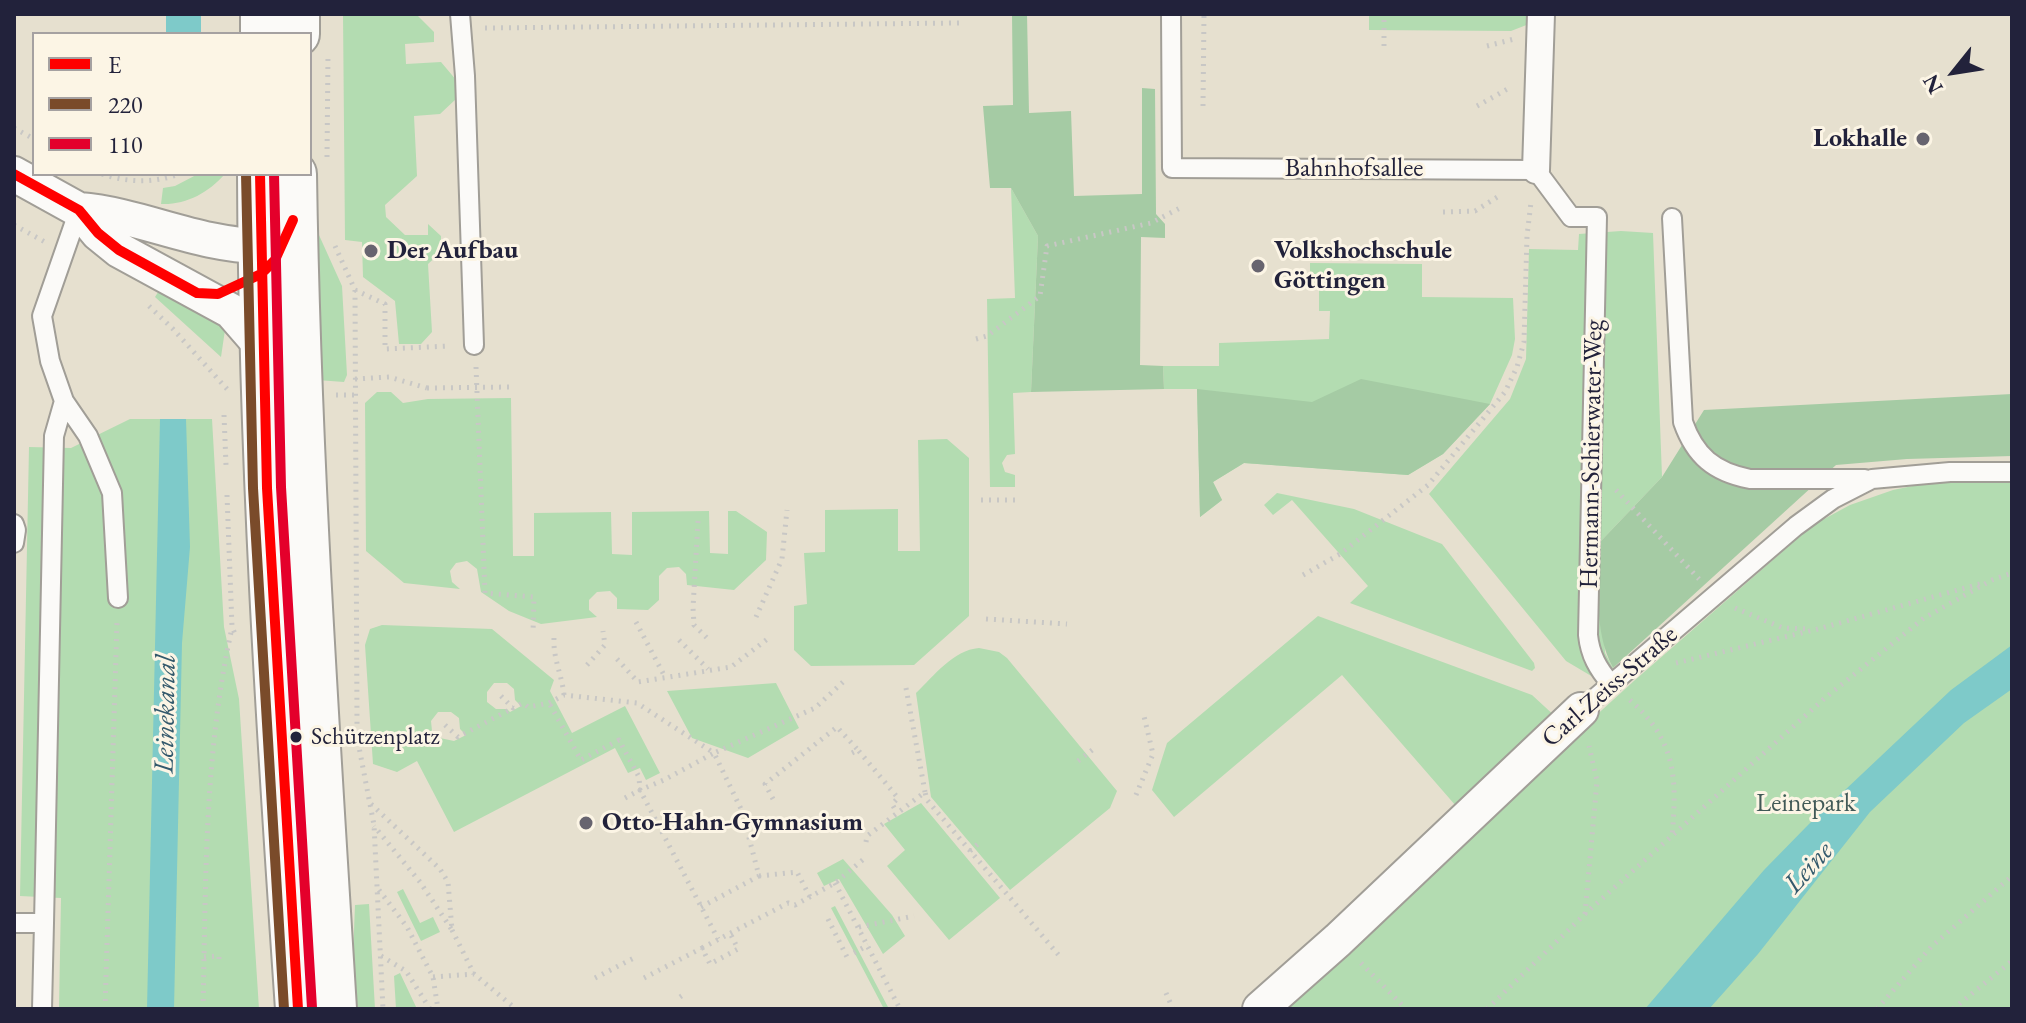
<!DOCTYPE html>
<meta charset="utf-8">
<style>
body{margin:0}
#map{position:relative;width:2026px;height:1023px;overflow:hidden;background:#e6e0cf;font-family:"EB Garamond",serif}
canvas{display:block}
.frame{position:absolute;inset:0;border:16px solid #22223b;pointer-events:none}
.legend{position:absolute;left:32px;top:32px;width:280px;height:144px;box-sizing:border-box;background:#fcf5e5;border:2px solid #a5a1a1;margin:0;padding:10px 14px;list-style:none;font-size:24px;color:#22223b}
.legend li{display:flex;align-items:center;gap:16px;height:40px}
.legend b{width:40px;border:2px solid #a5a1a1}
.north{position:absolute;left:1914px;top:32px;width:80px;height:80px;-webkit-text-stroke:6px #fcf5e5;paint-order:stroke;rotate:240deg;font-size:22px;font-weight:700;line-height:32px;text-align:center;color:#22223b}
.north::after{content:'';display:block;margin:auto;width:28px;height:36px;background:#22223b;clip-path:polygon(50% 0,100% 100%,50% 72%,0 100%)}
</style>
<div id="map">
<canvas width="2026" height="1023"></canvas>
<div class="frame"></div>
<ul class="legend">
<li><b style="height:10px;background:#f00"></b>E</li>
<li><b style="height:10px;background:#7a4b2a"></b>220</li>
<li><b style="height:10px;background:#e4002b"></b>110</li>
</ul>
<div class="north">N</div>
</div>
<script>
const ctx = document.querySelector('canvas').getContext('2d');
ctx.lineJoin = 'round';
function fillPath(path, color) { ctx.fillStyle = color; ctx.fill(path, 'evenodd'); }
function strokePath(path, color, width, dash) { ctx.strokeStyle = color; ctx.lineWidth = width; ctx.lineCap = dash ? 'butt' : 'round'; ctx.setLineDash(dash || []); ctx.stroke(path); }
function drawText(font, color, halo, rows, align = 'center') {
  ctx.font = font + ' "EB Garamond",serif'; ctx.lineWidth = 6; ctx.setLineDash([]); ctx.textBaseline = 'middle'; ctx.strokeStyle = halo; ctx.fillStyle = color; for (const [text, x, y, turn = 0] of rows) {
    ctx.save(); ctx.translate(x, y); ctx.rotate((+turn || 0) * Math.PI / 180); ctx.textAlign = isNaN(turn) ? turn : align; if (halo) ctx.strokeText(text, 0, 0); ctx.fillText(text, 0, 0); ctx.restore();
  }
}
const green = new Path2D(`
 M343,14h73l18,18v10l-29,2 1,20 35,-2 16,19 -1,18 -16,15 -26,2 3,60 -32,29 1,12 19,18h23v-11l13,12v16l-13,12 4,68 -11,12h-22l-4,-43 -32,-24 -1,-35 -17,-2z
 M1369,14h161l-1,10 -18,7 -142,-1z
 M198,174h27c-17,19 -39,31 -64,30l2,-16 12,-2z
 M1011,188l27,48 -7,156 -18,1 2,61 -8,1 -5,8 3,9 10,3v12h-25l-3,-188 28,-1z
 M314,224l28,62 5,89 -3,7 -27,-2z
 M1621,231l32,2 9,244 -62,65 5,111 8,15 -15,12 -32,-19 -137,-167 81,-95 16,-40 3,-110 49,1 1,-16z
 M1310,263l112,1v33l91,1 2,41 -3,16 -22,49 -47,50 -35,21 -164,-12 -31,19 9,18 -22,17 -3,-128h-33l-1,-23h56v-23l110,-4 1,-28h-11v-28h-9z
 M160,289l47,27 18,14 -4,27 -66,-60z
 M377,392h14l12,11 25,-4 83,-1 2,158h21v-43l77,-1 1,42 20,1v-43l77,-1 1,42 18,1v-43h8l31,21 -1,28 -32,30 -47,-5 -1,-11 -7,-7 -12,1 -8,8v24l-11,10 -31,-1v-11l-7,-7 -13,1 -8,8v10l8,7 -56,7 -32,-13 -28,-19 -4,-23 -10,-8 -11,2 -6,8 2,11 8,7 -56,-6 -38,-32 -1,-148z
 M130,419h82l12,208 15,72 20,310h-200l2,-111 -41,-2 9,-449 42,1z
 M947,439l22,19v158l-55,49 -103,1 -17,-16v-44l13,-2 -3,-51 21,-1v-42l73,-1v42h22l-2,-111z
 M2012,479v530h-739l362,-329 178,-155 37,-20 43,-15 49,-10z
 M1277,493l77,16 88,35 92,119 1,5 -3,3 -182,-68 18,-17 -76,-86 -19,15 -9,-10z
 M1318,616l214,79 25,23 -101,88 -114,-131 -168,142 -22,-27 15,-47z
 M382,625l110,4 62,51 -4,11 22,42 53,-27 35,67 -14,7 -6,-12 -12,5 -13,-25 -161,84 -37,-71 -20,11 -24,-8 -8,-119 5,-16zM494,683h13l7,6 1,11 6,6 -11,6 -3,-3h-11l-9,-7v-10zM438,712h13l8,6 1,11 6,6 -12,6 -14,-3 -8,-7 -1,-10z
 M979,648l20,4 8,6 110,133 -7,17 -100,82 -79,-93 -15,-104c18,-17 37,-43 63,-45z
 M776,683l23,45 -51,30 -56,-20 -25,-47z
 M921,803l79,95 -51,42 -62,-74 18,-16 -21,-26z
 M843,859l49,56 13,21 -22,18 -44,-75 -15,7 -7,-13z
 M403,889l17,34 13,-6 7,15 -19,9 -24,-49z
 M369,904l6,105h-24l4,-104z
 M835,906l54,103h-5l-53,-101z
 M400,973l17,36h-21l-2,-33z`);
const forest = new Path2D(`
 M1012,14h15l2,99 42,-2 3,85 68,-2v-106l13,1 1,125 9,10v14l-24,-1 -1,128 23,1 1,23 -133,3 7,-156 -27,-48h-21l-7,-82 30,-1z
 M1361,379l129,25 -47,50 -35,21 -164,-12 -31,19 9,18 -22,17 -3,-128 115,13z
 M2012,394v62l-105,3 -71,6 -223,203c-20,-38 -14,-83 -13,-126l62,-65 42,-67z`);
const water = new Path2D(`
 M166,14h35v20h-35z
 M160,419h26l4,128 -8,96 -8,366h-27z
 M2012,645v44l-48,34 -94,89 -112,142 -49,55h-64l119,-139 45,-46 142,-134z`);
const path = new Path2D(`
 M485,28l475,-5
 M1384,46v-32
 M1487,46l27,-7
 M1203,106l1,-92
 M1477,106l34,-19
 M14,128l20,11
 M327,157l1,-102
 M102,174c27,9 51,9 78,0
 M1443,212l32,-1 24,-15
 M14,225l31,17
 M335,246l20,44 2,434
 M355,290l30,14v45l65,-3
 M149,306l24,23 54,60
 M976,339l11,-3 53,-40 7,-50 104,-23 29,-15
 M476,367l9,226 49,4 -1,36
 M355,379l34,-2 38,11
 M336,395h19
 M224,415l2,50
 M1616,490l83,89
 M227,495l5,132 4,9
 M981,500h35
 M698,521l-5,87 1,17 16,16
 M1303,575l37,-21 88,-69 77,-93 12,-25 7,-25 3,-106 4,-34
 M1735,608l48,20 26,1
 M756,617l26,-58 5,-49
 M986,619l81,5
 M636,622l29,55
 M554,638c-1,21 8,37 10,57
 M679,640l29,29
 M617,659l21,23 93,-15 39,-30
 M1676,663l142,-34 165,-46
 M587,665l18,-20 -2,-14
 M906,688l19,104
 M501,696l12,12 10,-5 5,4 21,-4 15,-8 73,8 77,50 -50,27 -24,10 -1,-13 -20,-37 -38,20 -32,-57
 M1630,700c47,42 47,79 42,137
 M445,725l13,12 55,-29
 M358,742l16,83 9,184
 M852,753l6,-3 40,48 -6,6 4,7
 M1078,761l18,-14
 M1136,795l17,-41 -10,-42
 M625,798l15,-8 78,149
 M773,799l-8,-15 72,-57 21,23
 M371,804l69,65 8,13 4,48 -32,-48 -46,-56
 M866,842l1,-6 58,-44 2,8 135,159
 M970,851l9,-8
 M759,876l38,-4 13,25
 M835,883l65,126
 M379,890l28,37 26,50 5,32
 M701,907l58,-31 -17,-65 -28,-58 101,-45 28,-26
 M1585,914l12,-133 -8,-35
 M828,919l19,38
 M859,927l55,-11
 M452,930l22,44
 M702,948l86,-45 7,2 40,-22 30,-25
 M854,953l14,-8
 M381,956l25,15 24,38
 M204,957l15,-1v4
 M1361,963l45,46
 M433,977l41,-3 42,35
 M595,978l39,-20
 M644,978l58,-30 8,16 28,-15 -8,-16
 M1166,993l7,16
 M680,997l6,-4
 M105,1009l12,-387
 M203,1009c3,-127 1,-257 29,-381
 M1487,1009l98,-95 240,-216 99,-80 68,-38 20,-7
 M1877,1009l54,-62 81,-71
 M1953,1009l59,-48`);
const service = new Path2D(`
 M460,14l5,62 9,269
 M1171,14l1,154 364,2 35,47h26l-9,418c2,20 10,34 23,49
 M79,210l-37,106 8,45 14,40 24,35 24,57 6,105
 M1672,218l11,204c12,34 31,50 67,57h115
 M14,524l2,6 -2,13
 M1581,710l215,-184 37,-27 39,-20 78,-7h62
 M14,923h30l10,-487 10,-35
 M42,1009l2,-86`);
const pedestrian = new Path2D(`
 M1536,170l5,-156`);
const minor = new Path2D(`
 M14,174l65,36 19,23 21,17 112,61 33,38
 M79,210c63,5 116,35 182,36l16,18
 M1260,1009l78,-69 243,-230`);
const tertiary = new Path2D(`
 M263,34v-20
 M297,34v-20
 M260,174c1,279 19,557 38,835
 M294,174c4,279 23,557 40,835`);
const pathBridge = new Path2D(`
 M427,388l83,-1`);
const bus1 = new Path2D(`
 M14,174l65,36 19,23 21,17 78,43 21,1 43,-20 14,-14 18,-40
 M260,174l7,314 31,521`);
const bus2 = new Path2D(`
 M246,174l7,314 31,521`);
const bus3 = new Path2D(`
 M274,174l7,313 31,521`);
const markers = [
 [1923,139,8,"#67646f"],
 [371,251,8,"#67646f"],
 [1258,266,8,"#67646f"],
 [296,737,7,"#22223b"],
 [586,823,8,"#67646f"]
];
const busNames = [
 ["Schützenplatz",311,737]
];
const poiNames = [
 ["Lokhalle",1907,139,"right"],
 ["Der Aufbau",387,251],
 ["Volkshochschule",1274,251],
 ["Göttingen",1274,281],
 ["Otto-Hahn-Gymnasium",602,823]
];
const streetNames = [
 ["Bahnhofsallee",1354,169],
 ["Hermann-Schierwater-Weg",1592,454,-89],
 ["Carl-Zeiss-Straße",1610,687,-41]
];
const parkNames = [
 ["Leinepark",1806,804]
];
const waterNames = [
 ["Leinekanal",166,714,-89],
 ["Leine",1809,868,-48]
];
fillPath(green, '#b3dcb1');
fillPath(forest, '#a5cba4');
fillPath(water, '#7ecac9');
strokePath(service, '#a19e97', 22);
strokePath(pedestrian, '#a19e97', 30);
strokePath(minor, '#a19e97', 38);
strokePath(tertiary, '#a19e97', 48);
strokePath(path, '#c8c7c5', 5, [2, 6]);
strokePath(service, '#fbfaf8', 18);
strokePath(pedestrian, '#fbfaf8', 26);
strokePath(minor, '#fbfaf8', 34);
strokePath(tertiary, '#fbfaf8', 44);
strokePath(pathBridge, '#c8c7c5', 5, [2, 6]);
strokePath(bus1, '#f00', 10);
strokePath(bus2, '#7a4b2a', 10);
strokePath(bus3, '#e4002b', 10);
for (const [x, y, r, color] of markers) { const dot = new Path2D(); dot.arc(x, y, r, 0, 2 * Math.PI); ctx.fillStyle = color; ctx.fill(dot); strokePath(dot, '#fcf5e5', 3); }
drawText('24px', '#22223b', '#fcf5e5', busNames, 'left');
drawText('bold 26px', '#22223b', '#fcf5e5', poiNames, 'left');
drawText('26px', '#22223b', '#fcf5e5', streetNames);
drawText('26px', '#415957', '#fcf5e5', parkNames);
drawText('italic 28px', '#33596c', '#fcf5e5', waterNames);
</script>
